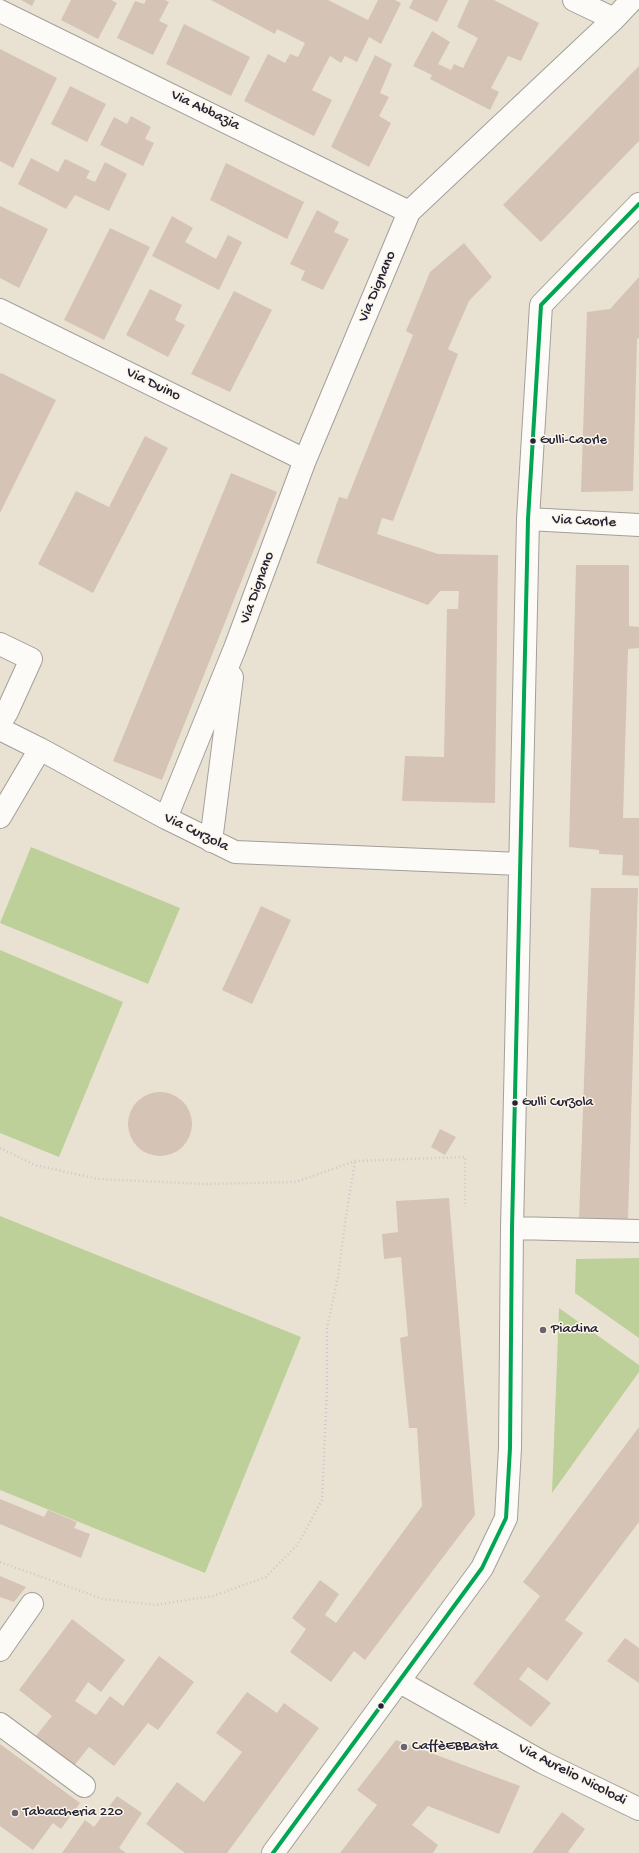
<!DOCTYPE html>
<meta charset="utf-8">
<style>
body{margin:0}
canvas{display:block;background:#e9e2d3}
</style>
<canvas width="639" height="1853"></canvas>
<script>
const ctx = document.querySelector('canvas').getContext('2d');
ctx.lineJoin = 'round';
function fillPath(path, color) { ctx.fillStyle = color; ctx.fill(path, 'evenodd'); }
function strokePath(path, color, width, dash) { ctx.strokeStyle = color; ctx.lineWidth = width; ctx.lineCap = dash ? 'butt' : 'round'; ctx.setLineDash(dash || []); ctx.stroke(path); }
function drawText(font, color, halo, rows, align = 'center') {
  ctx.font = font + ' "Gochi Hand",sans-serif'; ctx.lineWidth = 3; ctx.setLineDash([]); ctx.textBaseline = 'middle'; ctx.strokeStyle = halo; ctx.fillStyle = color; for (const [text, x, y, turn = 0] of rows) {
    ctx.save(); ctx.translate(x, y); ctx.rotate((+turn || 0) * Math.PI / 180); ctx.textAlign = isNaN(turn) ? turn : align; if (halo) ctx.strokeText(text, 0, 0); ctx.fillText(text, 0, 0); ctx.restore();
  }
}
const green = new Path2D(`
 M31,847l149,61 -32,76 -148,-61z
 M0,950l123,52 -64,155 -59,-24z
 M0,1216l301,121 -96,236 -205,-83z
 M639,1258v80l-64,-45 1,-34z
 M559,1308l80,57v7l-87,121z`);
const building = new Path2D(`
 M21,0h14l-3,6z
 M71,0h40l6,3 -19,36 -37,-19z
 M146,0h19l4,2 -10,19 9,4 -15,30 -36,-17 18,-37 9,3z
 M211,0h117l40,20 10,-20h17l6,3 -20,41 -12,-7 -12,25 -12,-6 -4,7 -11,-7 -18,34 20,10 -18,36 -70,-35 24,-47 17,9 5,-9 8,3 7,-14 -28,-14 -2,5z
 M413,0h35l-11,22 -28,-14z
 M469,0h25l45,23 -18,38 -13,-5 -17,32 8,4 -9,18 -60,-31 2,-4 -19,-9 19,-35 18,11 -12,22 13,6 3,-6 9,4 15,-30 -21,-11z
 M184,24l66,33 -19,39 -65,-32z
 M0,49l57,29 -44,90 -13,-7z
 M375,55l17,9 -12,29 9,4 -10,19 12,7 -22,44 -38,-20z
 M639,66v75l-98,101 -38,-37z
 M70,86l36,18 -19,38 -36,-18z
 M131,116l20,11 -6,12 9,4 -11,23 -43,-21 14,-28 13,7z
 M31,158l27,14 7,-13 25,12 -4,7 9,4 10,-20 22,12 -18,37 -34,-16 -9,14 -48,-25z
 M226,163l78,39 -17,37 -77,-39z
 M0,206l48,23 -29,59 -19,-10z
 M317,210l22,12 -5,10 15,7 -26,51 -22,-10 4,-9 -15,-7z
 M172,216l21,12 -8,14 31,17 12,-24 14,7 -23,48 -67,-34z
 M110,228l40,19 -46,93 -40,-20z
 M464,243l28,34 -23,24 -21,48 10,5 -65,167 -11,-3 -5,16 61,20 60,1 -3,248 -93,-2 3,-45 39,1 3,-148h11l1,-18h-19l-12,14 -112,-42 23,-66 8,2 66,-164 -7,-4 24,-59z
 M639,277v61l-2,1 -4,152 -52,1 6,-180 23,-3z
 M150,289l32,16 -7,15 10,5 -17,32 -42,-22z
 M234,291l38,19 -42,82 -39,-18z
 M1,373l55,27 -56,113v-139z
 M145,436l23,12 -75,145 -55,-29 38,-73 33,16z
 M231,473l46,19 -115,288 -49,-19z
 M576,565h53v61l10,1v21l-11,1 -5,169h16v58l-17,-1 1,-20 -24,-1v-4l-30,-3z
 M591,888h47l-10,331h-49z
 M261,906l30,14 -39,84 -30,-14z
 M128 1124a32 32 0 1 1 64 0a32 32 0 1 1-64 0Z
 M440,1129l16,8 -11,18 -14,-8z
 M449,1198l26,317 -110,145 -11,-9 -23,31 -41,-30 16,-23 -14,-11 28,-38 19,14 -14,21 11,8 86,-117 -5,-78h-8l-9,-90 8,-2 -7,-79 -17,2 -2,-25 16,-2 -2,-31z
 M639,1427v95l-74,98 18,13 -36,48 -19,-14 -9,12 32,24 -20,24 -58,-43 67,-88 -17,-14z
 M0,1499l44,18 4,-7 29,12 -3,6 16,6 -9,24 -81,-34z
 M0,1576l26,11 -12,15 -14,-5z
 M72,1619l53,41 -24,32 -13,-10 -13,19 21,14 14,-19 13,10 36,-50 35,26 -36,48 -10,-7 -34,43 -25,-19 -16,20 -38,-30 17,-21 -33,-26z
 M625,1638l14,10v35l-32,-22z
 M247,1692l30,21 7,-10 35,25 -92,125h-42l-39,-29 31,-42 27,20 38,-50 -26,-19z
 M396,1740l124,46 -21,48 -71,-28 -16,19 26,20 -5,8h-93l37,-48 -20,-15z
 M0,1744l80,59 -19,26 -8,-6 -20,27 -33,-24z
 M117,1796l25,17 -23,35 7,5h-64l23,-33 9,7z
 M562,1812l23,17 -17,23 2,1h-38z`);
const path = new Path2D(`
 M0,1148l35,17 63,14 107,5 91,-2 59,-21 110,-4v50
 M0,1562l103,37 52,6 58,-9 53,-19 32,-33 24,-44 5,-112v-60l11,-51 8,-61 9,-55`);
const minor = new Path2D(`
 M574,0l40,19
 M0,11l409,201
 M0,310l305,150
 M528,519l111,6
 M0,644l31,15 -24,53 -7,11
 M0,729l40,20
 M0,817l40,-68 126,69 69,34 285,12
 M166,818l69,-170 70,-188 104,-248 205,-193 18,-19
 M211,841l21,-164
 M512,1228l127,3
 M0,1650l32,-46
 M400,1682l142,80 97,47
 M0,1724l84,62
 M273,1853l209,-285 24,-50 4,-70 2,-220 16,-709 13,-214 98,-101`);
const bus1 = new Path2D(`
 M273,1853l209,-285 24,-50 4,-70 2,-220 16,-709 13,-214 98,-101`);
const markers = [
 [533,441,3.5,"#22223b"],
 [515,1103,3.5,"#22223b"],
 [543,1330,4,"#686570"],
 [381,1706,3.5,"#22223b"],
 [404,1747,4,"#686570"],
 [15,1813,4,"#686570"]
];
const busNames = [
 ["Gulli-Caorle",540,441],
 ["Gulli Curzola",522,1103]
];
const streetNames = [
 ["Via Abbazia",205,111,26],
 ["Via Dignano",378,287,-67],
 ["Via Duino",153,385,26],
 ["Via Caorle",584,522,3],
 ["Via Dignano",258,588,-70],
 ["Via Curzola",196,833,26],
 ["Via Aurelio Nicolodi",572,1775,27]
];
const poiNames = [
 ["Piadina",551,1330],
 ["CaffèEBBasta",412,1747],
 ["Tabaccheria 220",23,1813]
];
fillPath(green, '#bed09a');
fillPath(building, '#d5c3b6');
strokePath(minor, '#a39f9a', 24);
strokePath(path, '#cac8c6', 2.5, [1, 3]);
strokePath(minor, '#fcfbf8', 22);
strokePath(bus1, '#00a651', 4);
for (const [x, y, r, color] of markers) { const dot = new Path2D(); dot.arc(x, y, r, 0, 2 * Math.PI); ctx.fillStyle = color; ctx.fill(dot); strokePath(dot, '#fcf5e5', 1.5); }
drawText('14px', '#22223b', '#fcf5e5', busNames, 'left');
drawText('15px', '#22223b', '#fcf5e5', streetNames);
drawText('15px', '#22223b', '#fcf5e5', poiNames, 'left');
</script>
